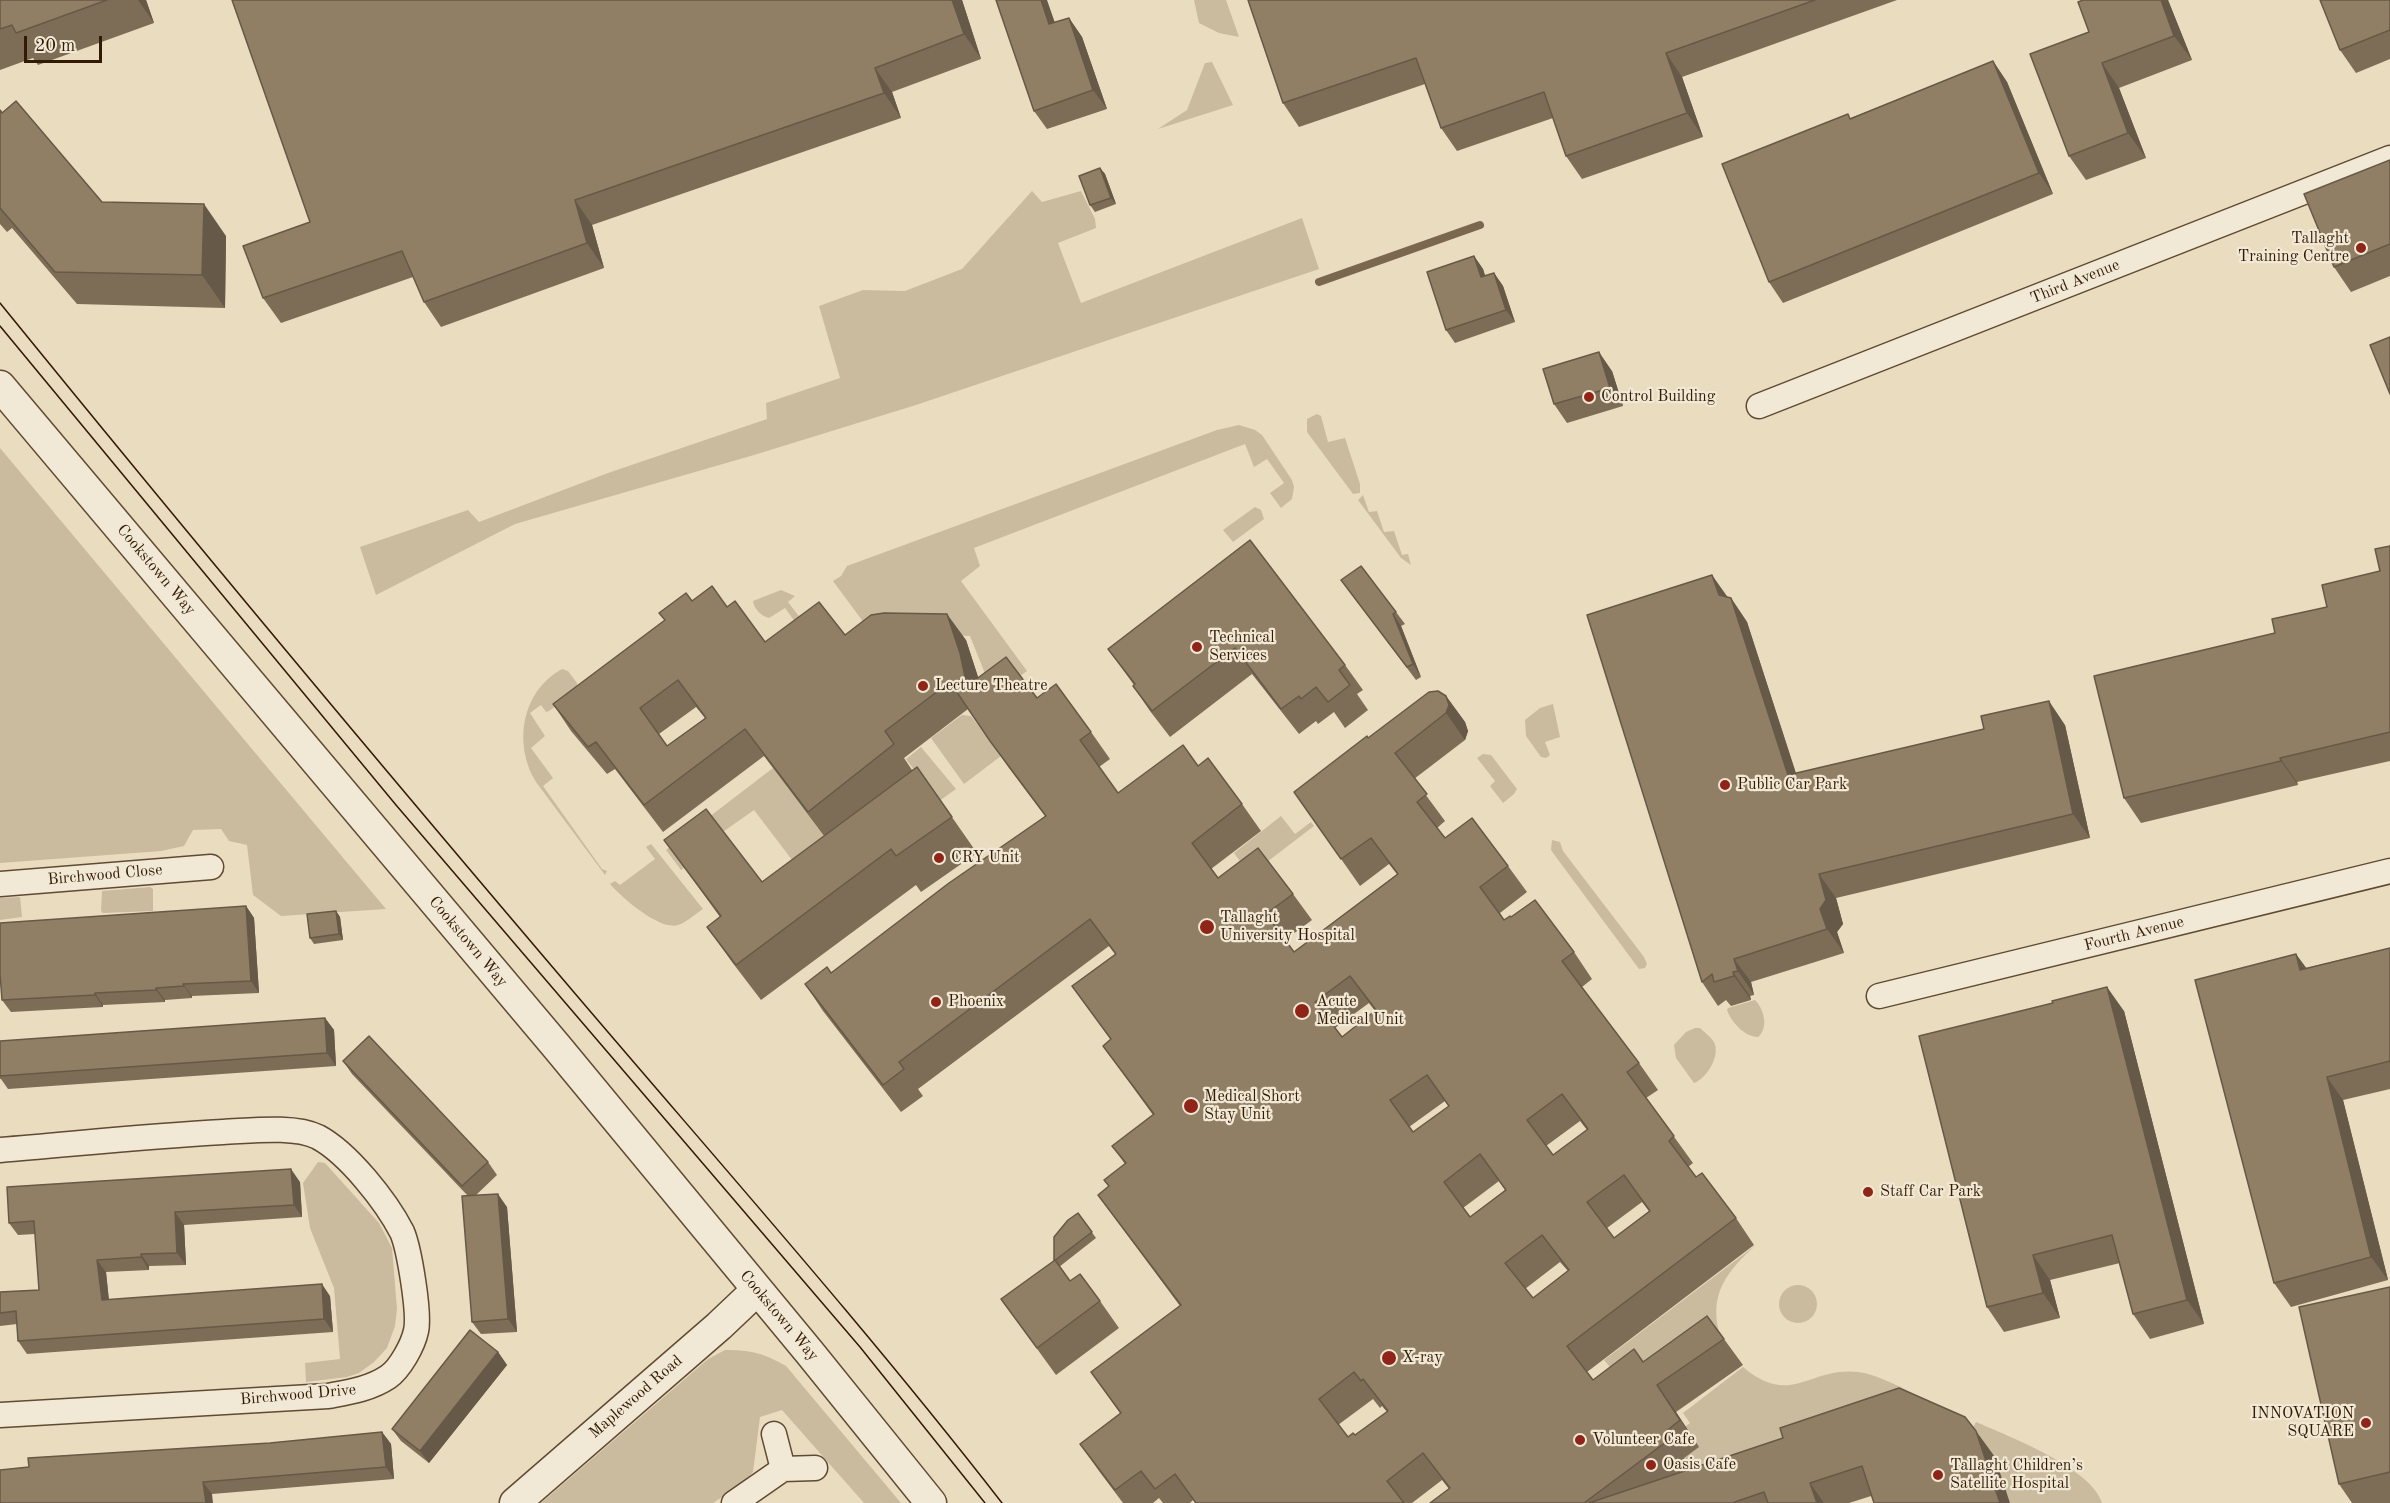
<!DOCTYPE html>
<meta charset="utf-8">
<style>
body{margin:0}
#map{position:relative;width:2390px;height:1503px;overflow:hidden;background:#e9dcbf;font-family:"Old Standard TT",serif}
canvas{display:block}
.scale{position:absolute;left:24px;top:36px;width:78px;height:27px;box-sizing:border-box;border:3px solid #321a03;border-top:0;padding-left:8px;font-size:18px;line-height:21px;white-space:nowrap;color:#321a03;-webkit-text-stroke:4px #f1e8d5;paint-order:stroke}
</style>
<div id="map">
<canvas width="2390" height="1503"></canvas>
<div class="scale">20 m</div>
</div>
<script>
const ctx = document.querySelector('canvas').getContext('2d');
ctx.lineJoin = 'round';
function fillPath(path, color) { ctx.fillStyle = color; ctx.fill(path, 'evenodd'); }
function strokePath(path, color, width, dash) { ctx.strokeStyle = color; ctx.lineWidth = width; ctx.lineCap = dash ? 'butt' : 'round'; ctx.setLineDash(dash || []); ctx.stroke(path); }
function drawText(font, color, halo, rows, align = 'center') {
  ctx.font = font + ' "Old Standard TT",serif'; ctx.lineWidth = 4.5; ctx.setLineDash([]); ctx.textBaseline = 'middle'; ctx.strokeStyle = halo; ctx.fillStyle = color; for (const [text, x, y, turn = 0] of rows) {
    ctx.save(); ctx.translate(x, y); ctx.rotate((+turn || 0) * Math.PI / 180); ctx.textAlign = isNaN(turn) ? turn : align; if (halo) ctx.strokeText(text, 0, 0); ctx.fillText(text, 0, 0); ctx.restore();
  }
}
const green = new Path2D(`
 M1194,0h32l13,37 -20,-4 -20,-10z
 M1212,62l21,43 -75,24 29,-19 18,-47z
 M1032,191l10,11 39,-11 14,28 1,9 -38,15 23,60 221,-85 17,51 -403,136 -162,50 -239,69 -139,71 -16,-48 108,-37 11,12 129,-49 159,-54 -1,-16 74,-25 -21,-72 44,-16 42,1 57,-22z
 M1317,414l4,2 7,26 17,-4 15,46v9l-7,1 -46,-62v-13z
 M1239,425l16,5 7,5 30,45 2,7 -2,12 -11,9 -11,-15 14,-10 -17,-24 -13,8 -9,-23 -271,104 6,18 -19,15 66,90 -22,16 -19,-11 -16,-40 -100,-5 -37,-50 8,-5 6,-10 370,-136z
 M0,448l386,461 -105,7 -28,-21 -6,-50 -18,-4 -8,-12 -28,1 -9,16 -23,5 -161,12z
 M1363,495l6,17 8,-1 7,21 10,-1 8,24 6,-1 3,11 -10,-7 -43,-58z
 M1255,507l6,3 3,9 -31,23 -10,-12z
 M781,590l14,6 -7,6 30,39 -6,4 -27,-37 -16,10c-8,-2 -15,-9 -16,-17z
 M562,669l6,2 9,12v7l-28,21 -3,1 -5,-7 -11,8 15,23 -14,12 22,30 -10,8 59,83 5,2 -2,4 -69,-93c-23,-37 -15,-91 26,-113z
 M1553,704l7,33 -15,5 5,13 -4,3 -5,-1 -15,-21 -1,-16 15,-12z
 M962,715l9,1 30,40 -37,28 -33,-46z
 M921,747l35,42 -141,101 -61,-80 -68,48 3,6 -8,6 -15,-20 107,-82 53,71 89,-68 -9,-12z
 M1483,754l8,1 26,34 -3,5 -11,9 -13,-17 5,-5 -18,-23z
 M1281,816l14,18 16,-12 3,4 -64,49 -16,-22z
 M1552,840l8,2 3,9 81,106 3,7 -2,4 -6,1 -83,-112 -5,-7z
 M651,844l52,65c-8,5 -16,13 -25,16 -18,6 -57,-28 -68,-41l5,-3 5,4 35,-26 -9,-12z
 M150,887l3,2v22l-50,2 -2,-2 1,-20z
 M20,897l2,20 -22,3v-22z
 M1755,1000c9,9 14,28 3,37 -13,0 -27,-15 -31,-27l1,-2z
 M1695,1028h5c4,4 11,9 14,14 7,14 -8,37 -20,41l-18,-25 -2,-13 12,-13z
 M318,1162l7,1 54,60 13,25 5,61 -2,17 -8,22 -13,14 -15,11 -12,4 -41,5 -1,-19 35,-4 -6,-71 -24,-60 -7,-45z
 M1756,1245c-28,25 -47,48 -37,87l-99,47 -16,-19z
 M1779 1304a19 19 0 1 1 38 0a19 19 0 1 1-38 0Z
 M725,1350c26,0 38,3 61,16l115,137h-37l-82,-93 -22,7 -7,55 -11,12 -29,19h-172l167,-144z
 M1743,1367c48,41 67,-1 115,5 22,3 45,17 65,26l-67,23 -167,82 -37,-51 38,-29 -7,-10z
 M1976,1422c32,14 116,46 126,81h-92l-15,-46 -27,-20z`);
const stream = new Path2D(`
 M1319,282l161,-57`);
const minor = new Path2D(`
 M1759,406l631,-248
 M0,884l211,-17
 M1879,996l511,-125
 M0,1150c74,-6 148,-14 223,-18 26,-1 71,-7 95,5 30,16 68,64 84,95 7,16 18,81 14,99 -3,14 -16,38 -28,46 -18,12 -39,15 -60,19l-328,19
 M783,1469l32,-1
 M734,1503l49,-34 -9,-35`);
const tertiary = new Path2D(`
 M0,386l557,661 253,306 121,150
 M515,1503l204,-177 38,-36`);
const tram = new Path2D(`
 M0,303c190,234 383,465 578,694 143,168 289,332 424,506
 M0,326l396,479 464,542 125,156`);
const wall = new Path2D(`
 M0,0h146l8,23 -116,42 -5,-7 -33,12z
 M962,0l19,59 -89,33 9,26 -309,107 12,43 -163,59 -17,-25 -11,-25 -132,46 -18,-25z
 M1248,0h649l-215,77 21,60 -121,42 -16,-23 -13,-38 -96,33 -16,-23 -16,-44 -126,43 -16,-24z
 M2168,0l24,60 -73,28 27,70 -60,22 -17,-24 20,-124z
 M2390,0v59l-34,14 -16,-23z
 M1069,18l13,19 25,72 -60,20 -13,-18z
 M1993,61l14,21 46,112 -270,109 -14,-21 82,-164z
 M0,110l102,92 124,34 -1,72 -148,-4 -65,-76 -5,4 -7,-8z
 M2390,160v116l-39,16 -17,-25z
 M1100,168l5,6 11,30 -21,8 -5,-7z
 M1474,256l9,13 2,7 9,-3 9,13 12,36 -60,21 -9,-13z
 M1612,371l11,35 -56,17 -13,-19z
 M1250,540l95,125 18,25 -6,4 11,16 -23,18 -11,-16 -16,12 -2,-3 -17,13 -47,-60 -82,63 -20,-26 -17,-25 1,-1 -26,-36z
 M2390,546v215l-93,21 1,3 -157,38 -17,-25 151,-165 52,-26 53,-36z
 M1341,580l55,32 9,12 -4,2 20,51 -5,3z
 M1728,597l3,1 16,24 49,151 269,-48 25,113 -254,60 7,26 -6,8 7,21 -93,29 3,13 -4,1 1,4 -20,6 -5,-6 -8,6 -16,-24z
 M692,601l35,6 38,35 80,-7 121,5 12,37 59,21 54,34 19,27 -11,8 19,26 80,-27 44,38 19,27 -50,38 7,9 75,16 19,26 -27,20 9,12 103,-78 -8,-10 -29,22 -66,-94 74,-54 78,-42 19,26 3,9 -3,9 -51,39 31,42 -8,7 8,10 63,28 19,26 -27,21 4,7 8,-3 62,35 18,27 -10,8 57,76 19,27 -12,8 47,65 -5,4 8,10 40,41 18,27 -167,127 6,8 50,-18 81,-23 19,26 -67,47 23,35 -15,11 5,8 -9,7 315,-16 -146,46h-419l19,-14 -7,-9 -30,23h-217l-2,-3 -3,3h-27l-4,-5 -6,5h-30l-24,-32 -19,-27 40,-31 -29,-41 89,-66 -63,-85 -19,-26 11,-9 16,-22 -13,-18 41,-31 -50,-69 8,-6 -39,-54 43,-32 -6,-8 -191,143 5,7 -22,16 -78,-101 -18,-27 26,-11 214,-157 -36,-48 -41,-59 -64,49 8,12 5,-3 60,86 -56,39 -5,-7 -155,115 -29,-38 -25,-35 13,-10 -56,-77 98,42 62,-46 -60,-80 -101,76 -48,-63 -8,5 -36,-43 -18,-27zM696,707l9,11 -38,28 -8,-12zM1369,1003l6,8 -33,26 -7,-9zM1445,1101l4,6 -36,25 -4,-5zM1580,1121l7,9 -34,25 -7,-9zM1499,1181l6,9 -35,27 -7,-9zM1642,1202l7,9 -35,27 -7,-10zM1560,1262l8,9 -35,27 -8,-9zM1373,1399l7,9 2,-2 5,6 -32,23 -7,2 -10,-12z
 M246,906l8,12 5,75 -67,3v2l-27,2v2l-62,3v2l-92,5 -9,-12z
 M336,911l4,6 3,23 -29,4 -4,-6z
 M2390,948v141l-47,11 45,180 -97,27 -17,-24 32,-315z
 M2124,1011l80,313 -54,15 -17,-25 -13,-51 -70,17 10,38 -56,14 -17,-25z
 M325,1018l9,12 2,36 -328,23 -7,-10h-1v-38z
 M343,1061l145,101 9,13 -22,21 32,11 10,125 -36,2 -9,-12 -4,-126 -116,-122z
 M300,1182l2,35 -118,8 2,40 -37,1v4l-43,2 3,28 221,-4 3,36 -306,22 -9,-13 -1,-17 -17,2v-34l39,-2 -4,-56 -17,1 -9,-12z
 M1078,1213l18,25 -37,29 11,14 30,20 19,27 -63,47 -55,-76 53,-38z
 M2390,1287v216h-38l-13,-19z
 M498,1352l9,13 -78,98 -28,-22 -9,-12z
 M382,1432l9,12 3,35 -182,15 -212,9 270,-60z`);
const shadedWall = new Path2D(`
 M138,0h8l8,23z
 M952,0h10l19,59 -17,-25z
 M1041,0h6l15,43 -13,-19z
 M2161,0h7l24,60 -18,-24z
 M1069,18l13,19 25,72 -14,-19z
 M1666,53l16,24 21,60 -16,-24z
 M1993,61l14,21 46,112 -14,-21z
 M2102,63l17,25 27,70 -18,-25z
 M875,68l17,24 9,26 -17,-25z
 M1100,168l5,6 11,30 -5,-6z
 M575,200l17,25 12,43 -17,-25z
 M204,204l22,32 -1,72 -23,-33z
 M1474,256l9,13 7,21 -9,-13z
 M1494,273l9,13 12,36 -9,-12z
 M1599,352l13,19 11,35 -13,-18z
 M1712,575l17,24 -10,-4z
 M1731,598l16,24 57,177 -16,-24z
 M947,614l19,26 13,40 -12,6z
 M1393,614l8,12 20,51 -8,-13z
 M1446,696l19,26 3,9 -3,9 -19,-27z
 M2049,701l16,24 25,113 -17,-24z
 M2280,758l17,24 1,3 -17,-24z
 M1819,874l17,24 7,26 -6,8 7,21 -17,-24 -7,-20z
 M246,906l8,12 5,75 -8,-12z
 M336,911l4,6 3,23 -4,-6z
 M2296,954l17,23 -13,-7z
 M1734,959l17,23 3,13 -16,-24z
 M1733,972l17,24 1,4 -17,-24z
 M183,984l9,12v2l-8,-12z
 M2107,987l17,24 80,313 -17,-24z
 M156,988l9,12v2l-9,-12z
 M95,993l8,12v2l-8,-12z
 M325,1018l9,12 2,36 -9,-13z
 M2327,1077l16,23 45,180 -17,-23z
 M291,1169l9,13 2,35 -8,-12z
 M498,1194l9,13 10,125 -9,-13z
 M175,1212l9,13 2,40 -9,-12z
 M141,1254l8,12v4l-8,-13z
 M2033,1255l17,25 10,38 -17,-25z
 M97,1260l9,12 4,40 -8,-12z
 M322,1284l8,12 3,36 -9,-13z
 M498,1352l9,13 -78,98 -9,-12z
 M1657,1385l19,27 23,35 -19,-27z
 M1976,1431l19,26 15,46h-10z
 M382,1432l9,12 3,35 -8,-12z
 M203,1482l9,12 1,9h-7z
 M1810,1483l14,20h-7z`);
const building = new Path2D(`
 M0,0h107l-91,33 -4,-8 -12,4z
 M232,0h720l12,34 -89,34 9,25 -309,107 12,43 -163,59 -22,-51 -139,47 -20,-52 67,-24z
 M996,0h45l8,24 20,-6 24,72 -59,21z
 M1248,0h567l-149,53 21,60 -121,43 -22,-64 -103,36 -25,-70 -133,45z
 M2083,0h78l13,36 -72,27 26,70 -59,23 -39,-102 59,-22 -11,-30z
 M2320,0h70v30l-50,20z
 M1993,61l46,112 -270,109 -47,-118 126,-50 2,5z
 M16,101l86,101 102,2 -2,71 -147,-3 -55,-64v-98l2,3z
 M2390,160v84l-56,23 -30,-73z
 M1100,168l11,30 -21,7 -11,-29z
 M1474,256l7,21 13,-4 12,37 -60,20 -19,-58z
 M2390,337v57l-20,-49z
 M1599,352l11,36 -56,16 -11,-35z
 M1250,540l95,125 -6,5 11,15 -22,17 -12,-15 -15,12 -2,-3 -18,13 -46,-61 -83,63 -19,-25 2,-2 -27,-35z
 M2390,546v186l-110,26 1,3 -157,37 -30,-122 181,-43 -3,-14 55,-12 -5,-22 58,-14 -5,-22z
 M1361,566l35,46 -3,2 20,50 -6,3 -66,-87z
 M1712,575l7,20 12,3 57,177 196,-46 -3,-13 68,-15 24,113 -254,60 7,26 -6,9 7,20 -93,30 4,12 -5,1 1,4 -20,6 -2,-8 -10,8 -115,-367z
 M712,586l15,21 8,-6 30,41 54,-40 26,33 26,-20 13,-2 63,1 13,39 7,33 39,-29 31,41 19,-14 35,48 -11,8 38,53 65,-48 15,21 10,-8 34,46 -50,39 26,35 40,-30 35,46 -27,20 28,38 104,-78 -27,-36 -30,21 -47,-67 73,-56 1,2 61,-46 9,-1 8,5 3,9 -3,8 -51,40 32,41 -10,8 28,36 27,-20 36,48 -28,21 24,33 6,-4 1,1 24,-17 39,52 -12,9 77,102 -12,9 47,64 -5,5 27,36 6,-4 34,45 -169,128 26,34 41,-31 9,13 64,-46 17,23 -67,46 23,35 -15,12 5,7 -86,64h-154l20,-15 -27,-35 -36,28 17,22h-208l-21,-29 -20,15 -14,-18 -26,19 -35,-46 41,-31 -30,-41 90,-67 -83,-110 11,-9 -5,-6 22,-17 -14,-17 42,-32 -51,-68 8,-7 -39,-53 44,-32 -26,-35 -191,143 5,7 -21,16 -78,-101 22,-17 4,6 118,-90 97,-67 -56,-75 -40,-59 -65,49 9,13 -86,68 -63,-83 -101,76 -48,-63 -8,5 -35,-43 112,-84 -6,-7 27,-20 6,8zM678,680l28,38 -39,28 -27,-38zM1350,976l26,34 -34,27 -27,-35zM1427,1075l22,31 -36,26 -23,-32zM1562,1094l26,35 -35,26 -26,-35zM1480,1154l26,36 -36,27 -26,-35zM1624,1175l26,36 -36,27 -27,-36zM1542,1235l27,35 -36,28 -28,-35zM1354,1372l7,9 2,-2 25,32 -33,24 -2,-2 -5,4 -29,-38z
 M917,767l35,50 -56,39 -5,-7 -155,116 -29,-38 14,-11 -57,-76 42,-31 56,73z
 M246,906l5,75 -68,3 1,2 -28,2v2l-61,3v2l-93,5 -2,-26v-51z
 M336,911l3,23 -29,4 -3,-24z
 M2390,948v113l-63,16 44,180 -97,26 -79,-303 101,-26 4,16z
 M2107,987l80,313 -54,14 -21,-79 -79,20 10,38 -56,14 -68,-271 134,-33 -1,-2z
 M325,1018l2,35 -327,23v-35z
 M369,1036l119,126 -26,24 -119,-125z
 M291,1169l3,36 -119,7 2,41 -36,1v3l-44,3 5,40 220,-16 2,35 -306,22 -2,-30 -16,2v-21l39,-2 -5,-69 -25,2 -2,-36z
 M498,1194l10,125 -36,3 -10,-126z
 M1078,1213l14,19 -38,29v-24l14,-17z
 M1055,1260l15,21 10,-7 20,27 -63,47 -36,-49z
 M2390,1287v185l-51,12 -40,-177z
 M470,1330l28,22 -78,99 -28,-22z
 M1899,1388l66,29 11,14 24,72h-126l-12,-37 -52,17 7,20h-49l-4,-11 -32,11h-143l194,-65 -3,-10z
 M382,1432l4,35 -183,15 3,21h-206v-33l29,-3 -1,-9 242,-15z`);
const markers = [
 [2361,248,6,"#8f2418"],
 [1589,397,6,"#8f2418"],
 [1197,647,6,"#8f2418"],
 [923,686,6,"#8f2418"],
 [1725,785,6,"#8f2418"],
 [939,858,6,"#8f2418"],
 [1207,927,8,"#8f2418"],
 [936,1002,6,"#8f2418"],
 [1302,1011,8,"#8f2418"],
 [1191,1106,8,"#8f2418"],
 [1868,1192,6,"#8f2418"],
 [1389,1358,8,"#8f2418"],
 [2366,1423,6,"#8f2418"],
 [1580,1440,6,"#8f2418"],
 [1651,1465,6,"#8f2418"],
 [1938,1475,6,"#8f2418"]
];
const poiNames = [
 ["Tallaght",2349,239,"right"],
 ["Training Centre",2349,257,"right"],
 ["Control Building",1601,397],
 ["Technical",1209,638],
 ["Services",1209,656],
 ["Lecture Theatre",935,686],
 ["Public Car Park",1737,785],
 ["CRY Unit",951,858],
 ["Tallaght",1220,918],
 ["University Hospital",1220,936],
 ["Phoenix",948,1002],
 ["Acute",1316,1002],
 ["Medical Unit",1316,1020],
 ["Medical Short",1204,1097],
 ["Stay Unit",1204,1115],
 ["Staff Car Park",1880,1192],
 ["X-ray",1402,1358],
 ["INNOVATION",2354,1414,"right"],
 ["SQUARE",2354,1432,"right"],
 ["Volunteer Cafe",1592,1440],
 ["Oasis Cafe",1663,1465],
 ["Tallaght Children’s",1950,1466],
 ["Satellite Hospital",1950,1484]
];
const streetNames = [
 ["Third Avenue",2075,282,-22],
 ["Cookstown Way",156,570,50],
 ["Birchwood Close",105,875,-5],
 ["Fourth Avenue",2134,934,-14],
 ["Cookstown Way",468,942,50],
 ["Cookstown Way",779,1316,50],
 ["Birchwood Drive",298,1395,-5],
 ["Maplewood Road",636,1397,-41]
];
fillPath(green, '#cabb9f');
strokePath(stream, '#7b674d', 8);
strokePath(minor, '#604a32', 27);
strokePath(tertiary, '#604a32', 33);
strokePath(minor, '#f1e8d5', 24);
strokePath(tertiary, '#f1e8d5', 30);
strokePath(tram, '#321a03', 1.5);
fillPath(wall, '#7d6d57');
fillPath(shadedWall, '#665947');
fillPath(building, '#917f65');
strokePath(building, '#665947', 1.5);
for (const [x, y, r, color] of markers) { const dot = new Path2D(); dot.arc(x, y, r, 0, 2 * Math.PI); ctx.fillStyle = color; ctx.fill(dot); strokePath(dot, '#f1e8d5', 2); }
drawText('16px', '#321a03', '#f1e8d5', poiNames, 'left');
drawText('16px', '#321a03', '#f1e8d5', streetNames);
</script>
